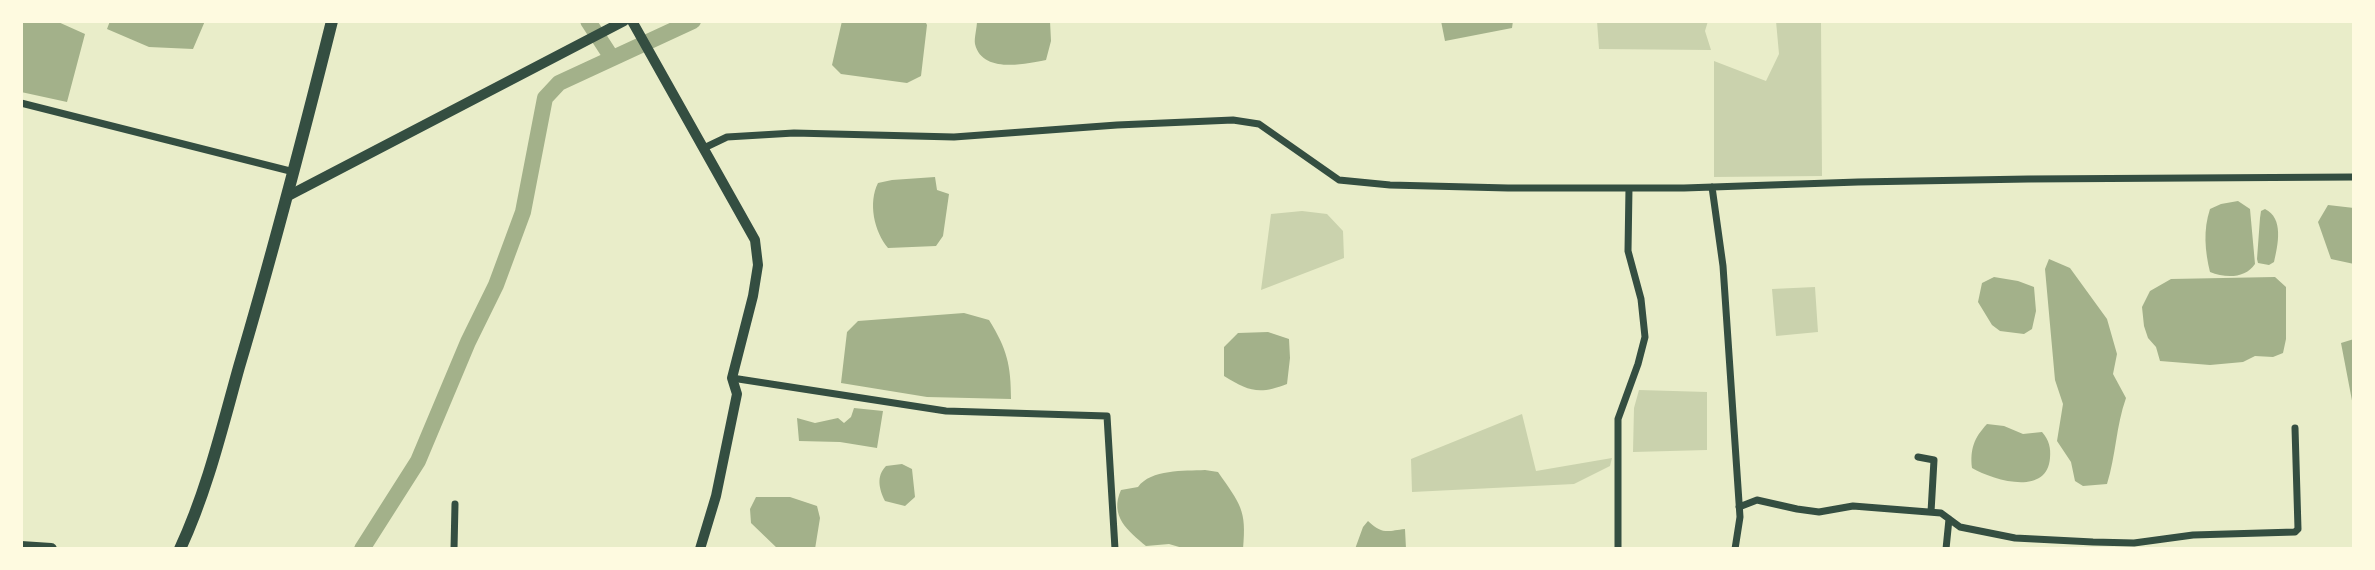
<!DOCTYPE html>
<style>
body{margin:0}
#map{position:relative;width:2375px;height:570px;overflow:hidden;background:#e9edc9;font-family:"Varela Round",sans-serif}
canvas{display:block}
.frame{position:absolute;inset:0;border:23px solid #fefae0;pointer-events:none}
</style>
<div id="map">
<canvas width="2375" height="570"></canvas>
<div class="frame"></div>
</div>
<script>
const ctx = document.querySelector('canvas').getContext('2d');
ctx.lineJoin = 'round';
function fillPath(path, color) { ctx.fillStyle = color; ctx.fill(path, 'evenodd'); }
function strokePath(path, color, width, dash) { ctx.strokeStyle = color; ctx.lineWidth = width; ctx.lineCap = dash ? 'butt' : 'round'; ctx.setLineDash(dash || []); ctx.stroke(path); }
const green = new Path2D(`
 M1597,21h111l-3,10 6,19 -112,-1z
 M1776,21h45l1,155 -108,1v-116l52,20 13,-27z
 M1302,211l25,3 16,17 1,27 -83,32 10,-76z
 M1815,287l3,45 -42,4 -4,-47z
 M1639,390l68,2v58l-74,2 1,-44z
 M1522,414l14,57 76,-13 -2,8 -36,18 -162,8 -1,-33z`);
const water = new Path2D(`
 M21,21h35l29,13 -18,68 -46,-10z
 M110,21h95l-12,28 -44,-2 -42,-18z
 M842,21h83l2,4 -6,51 -14,7 -66,-9 -9,-9z
 M977,21h73l1,20 -5,19c-20,4 -64,14 -71,-16 -1,-6 2,-16 2,-23z
 M1441,21h72l-1,7 -67,13z
 M935,177l2,13 12,4 -6,42 -7,10 -48,2c-14,-17 -20,-45 -10,-65l14,-3z
 M2238,201l12,8 5,55c-10,15 -30,14 -45,8 -5,-21 -7,-42 0,-63l11,-5z
 M2328,205l26,3v56l-23,-5 -13,-37z
 M2265,209c19,9 13,36 9,53l-5,3 -11,-2 -1,-4 3,-41 1,-7z
 M2049,259l21,9 37,51 10,35 -4,20 13,24c-10,28 -10,57 -19,86l-24,2 -8,-5 -4,-19 -14,-21 6,-37 -8,-24 -10,-111z
 M1994,277l24,4 16,6 2,24 -4,18 -8,5 -24,-3 -8,-6 -14,-23 4,-19z
 M2275,277l11,10v52l-3,14 -10,4 -18,-1 -12,6 -33,3 -50,-4 -4,-14 -8,-9 -4,-12 -2,-19 8,-16 21,-12z
 M964,313l25,7c18,29 22,45 22,79l-84,-2 -86,-14 6,-51 11,-11z
 M1268,332l21,7 1,19 -3,26c-28,11 -39,7 -63,-8v-29l14,-14z
 M2354,339v72l-13,-68z
 M854,408l29,3 -6,37 -37,-6 -41,-1 -2,-23 18,5 23,-5 6,5 7,-6z
 M1987,424l17,2 19,8 19,-2c7,8 9,16 8,26 -3,39 -57,22 -78,10 -2,-19 2,-30 15,-44z
 M902,464l10,5 3,28 -10,9 -20,-5c-6,-12 -9,-25 1,-35z
 M1205,470l13,2c22,32 29,37 25,77h-57l-17,-5 -23,2c-18,-15 -37,-30 -25,-56l17,-3c13,-18 46,-16 67,-17z
 M756,497h34l27,9 3,12 -5,31h-37l-27,-26 -1,-14z
 M1368,521c15,14 19,10 37,8l1,20h-51l8,-22z`);
const canal = new Path2D(`
 M588,21l24,37
 M362,549l56,-88 50,-119 28,-57 27,-73 22,-114 14,-15 134,-62`);
const minor = new Path2D(`
 M21,103l273,69
 M704,148l23,-11 67,-4 160,4 163,-12 116,-5 26,4 80,56 51,5 118,3h176l174,-6 170,-3 326,-2
 M1712,187l11,79 17,251 -5,32
 M732,378l214,33 161,5 8,133
 M1918,457l16,3 -3,52
 M1739,507l18,-7 40,9 22,3 34,-6 88,7 19,14 55,11 78,4 41,1 59,-8 102,-3 3,-3 -3,-101
 M454,549l1,-45
 M1618,549v-130l20,-55 7,-27 -4,-38 -13,-48 1,-63
 M1946,549l3,-30`);
const tertiary = new Path2D(`
 M632,21l123,219 3,25 -5,31 -21,82 5,16 -21,102 -16,53
 M288,196l336,-175`);
const secondary = new Path2D(`
 M21,547l30,2`);
const primary = new Path2D(`
 M180,549c27,-58 42,-121 59,-182 34,-115 64,-230 93,-346`);
fillPath(green, '#cad2ad');
fillPath(water, '#a3b18a');
strokePath(canal, '#a3b18a', 16);
strokePath(minor, '#344e41', 7);
strokePath(tertiary, '#344e41', 10);
strokePath(secondary, '#344e41', 12);
strokePath(primary, '#344e41', 12);
</script>
